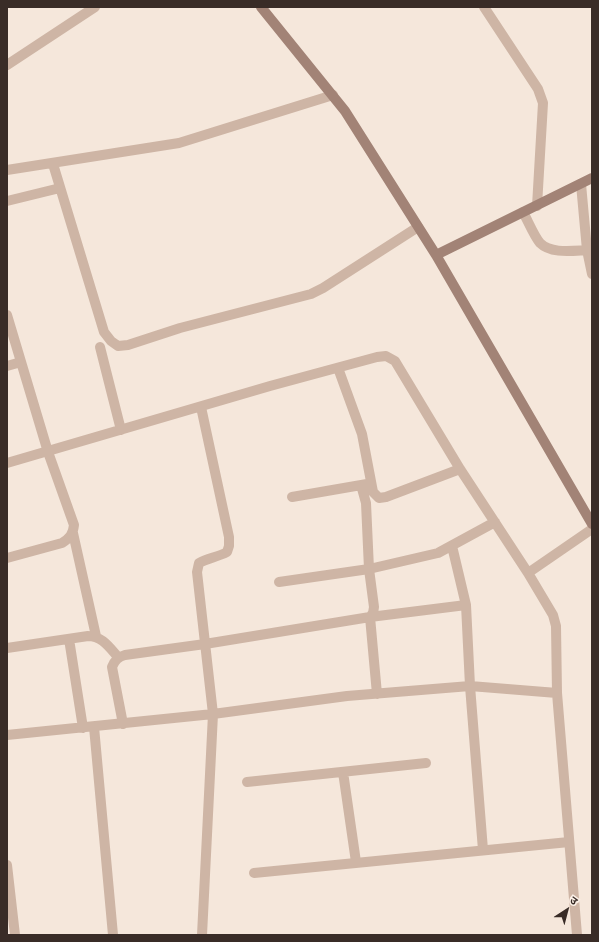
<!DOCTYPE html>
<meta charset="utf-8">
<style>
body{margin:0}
#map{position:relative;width:599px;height:942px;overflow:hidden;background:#f5e7db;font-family:"DM Sans","Noto Sans Devanagari",sans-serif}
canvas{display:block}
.frame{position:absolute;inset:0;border:8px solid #392c27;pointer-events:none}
.north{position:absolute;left:547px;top:890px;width:40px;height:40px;-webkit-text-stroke:3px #fcf1e8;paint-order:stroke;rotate:36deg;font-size:11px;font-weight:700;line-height:16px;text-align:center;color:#392c27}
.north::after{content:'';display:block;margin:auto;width:14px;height:18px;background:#392c27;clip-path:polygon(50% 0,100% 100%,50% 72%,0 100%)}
</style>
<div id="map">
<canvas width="599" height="942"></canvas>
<div class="frame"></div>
<div class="north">उ</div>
</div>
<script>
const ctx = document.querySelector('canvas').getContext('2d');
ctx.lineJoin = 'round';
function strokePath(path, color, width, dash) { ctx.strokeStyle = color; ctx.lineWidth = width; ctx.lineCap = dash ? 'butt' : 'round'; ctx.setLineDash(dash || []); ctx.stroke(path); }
const street = new Path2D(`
 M484,7l54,82 5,14 -6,103
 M7,65l88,-58
 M53,164l51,168 7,9 7,5 10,-1 52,-17 131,-34 12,-6 95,-61
 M7,170l172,-27 154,-48
 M581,184l6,66 5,24
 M7,201l53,-13
 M523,212c5,9 11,24 17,31 12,12 36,7 52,7
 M7,315l41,137 26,73c-1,9 -4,13 -12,18l-55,15
 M100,347l21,83
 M7,366l14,-4
 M338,368l24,66 11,58 6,6 7,-1 74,-28
 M201,407l28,130v9l-2,6c-9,5 -19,6 -28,11l-2,9 16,142 -11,221
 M7,463l263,-77 107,-29 9,-1 9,5 65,108 68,104 25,42 3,11 1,67 20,242
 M292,497l75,-13
 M73,533l23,103
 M452,546l14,59 4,81 13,164
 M528,573l64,-44
 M279,582l90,-13 69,-16 57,-31
 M69,639l14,89
 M7,648l81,-12c14,0 21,11 30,21
 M377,694l-7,-77 96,-12
 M123,724l-11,-57c3,-7 6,-10 13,-12l80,-11 165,-27 3,-4 1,-6 -5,-38 -3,-66 -5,-18
 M94,727l19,208
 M7,735l206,-21 134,-18 123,-10 87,7
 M343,772l13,90
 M247,782l179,-19
 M7,865l8,70
 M254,873l315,-31`);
const secondary = new Path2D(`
 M261,7l84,104 91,144 156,269
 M436,255l156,-77`);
strokePath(street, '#ceb5a5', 10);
strokePath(secondary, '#a28376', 10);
</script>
